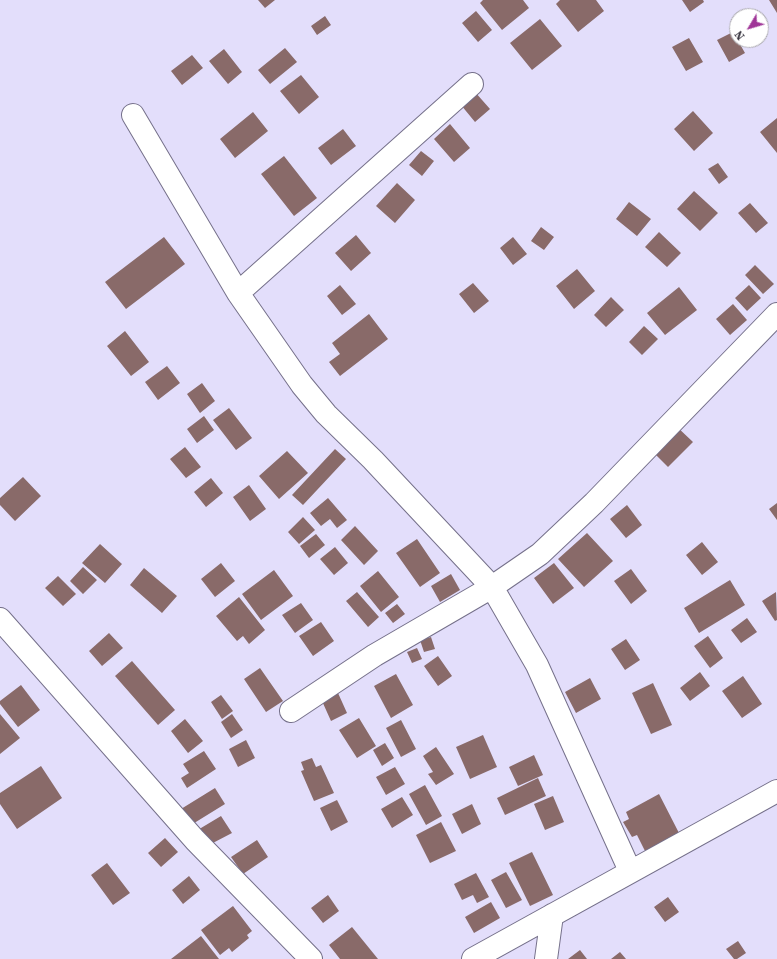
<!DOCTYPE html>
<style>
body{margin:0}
#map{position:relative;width:777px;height:959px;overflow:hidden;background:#e3defb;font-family:"Source Serif 4",serif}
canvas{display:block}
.north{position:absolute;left:729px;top:8px;width:40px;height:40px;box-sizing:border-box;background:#fff;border:1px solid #abaaaf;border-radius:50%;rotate:232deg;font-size:11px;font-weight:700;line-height:16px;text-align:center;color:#2e2b36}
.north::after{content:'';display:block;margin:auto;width:14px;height:18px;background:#9f3597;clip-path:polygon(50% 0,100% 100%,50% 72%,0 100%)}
</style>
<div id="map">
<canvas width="777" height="959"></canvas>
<div class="north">N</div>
</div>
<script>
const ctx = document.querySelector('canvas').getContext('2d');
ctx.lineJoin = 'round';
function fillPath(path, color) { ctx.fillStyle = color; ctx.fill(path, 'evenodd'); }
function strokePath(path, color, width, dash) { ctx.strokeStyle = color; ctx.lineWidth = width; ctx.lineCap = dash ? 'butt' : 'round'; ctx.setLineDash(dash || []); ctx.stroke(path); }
const building = new Path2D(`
 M258,0h17l-10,8z
 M483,0h40l6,8 -27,22 -22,-27z
 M560,0h36l8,11 -26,21 -22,-28z
 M682,0h21l1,2 -14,10z
 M769,0h8v13z
 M476,11l16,19 -14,12 -16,-19z
 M325,16l6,9 -14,10 -6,-9z
 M540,19l22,27 -30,24 -22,-27z
 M733,32l12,21 -16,9 -12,-22z
 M689,38l14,24 -17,9 -14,-24z
 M285,48l12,14 -27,22 -12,-14z
 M224,49l18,23 -14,12 -19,-23z
 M192,55l11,13 -21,17 -11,-14z
 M301,75l18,22 -20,17 -19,-23z
 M475,92l15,17 -15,13 -14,-17z
 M693,111l20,22 -19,18 -20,-22z
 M253,112l15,19 -33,27 -15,-19z
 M777,118v35l-17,-21z
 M450,124l20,24 -16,14 -20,-23z
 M343,129l13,17 -25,19 -13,-17z
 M421,151l13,10 -12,15 -13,-11z
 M284,156l33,42 -23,18 -33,-42z
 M718,163l10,14 -9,7 -11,-15z
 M397,183l18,17 -20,23 -19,-17z
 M694,191l24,22 -18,18 -23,-22z
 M629,202l22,17 -14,17 -21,-17z
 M750,203l18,20 -12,10 -18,-20z
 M541,227l13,10 -10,13 -13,-9z
 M659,232l22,21 -14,14 -22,-20z
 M356,235l15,18 -20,18 -16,-18z
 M164,237l21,27 -59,45 -21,-27z
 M513,237l14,17 -14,11 -13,-17z
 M755,265l19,19 -11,10 -18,-19z
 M577,269l18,22 -21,18 -18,-23z
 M473,283l16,18 -15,12 -15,-19z
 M340,285l16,19 -14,11 -15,-19z
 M749,285l12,13 -14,13 -12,-13z
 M679,287l18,23 -32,25 -18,-22z
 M611,297l13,13 -18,17 -12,-12z
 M733,304l14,16 -17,15 -14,-16z
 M369,314l19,25 -48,37 -11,-14 11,-8 -8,-11z
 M644,326l14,13 -16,16 -13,-13z
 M125,331l24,31 -18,14 -24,-30z
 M167,366l13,17 -22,17 -13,-18z
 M202,383l13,18 -15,12 -13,-19z
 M229,408l23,30 -16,12 -23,-30z
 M204,416l10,14 -17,13 -10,-14z
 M675,425l18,17 -25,25 -17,-17z
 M185,447l16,20 -15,11 -16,-19z
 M335,449l11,10 -43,46 -11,-10z
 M287,451l21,22 -29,26 -20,-23z
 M23,477l18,19 -26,25 -15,-16v-7z
 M211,478l12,15 -17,14 -12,-15z
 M249,485l17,24 -16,12 -17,-24z
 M328,498l19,22 -10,8 -7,-9 -9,7 -11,-13z
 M777,503v17l-8,-11z
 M627,505l15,20 -16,13 -16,-19z
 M303,517l12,13 -16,14 -11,-12z
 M355,526l23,25 -14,14 -23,-25z
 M587,533l26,28 -29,26 -26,-28z
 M316,534l9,11 -16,13 -9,-12z
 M417,539l23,34 -20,14 -24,-34z
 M702,542l16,20 -16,13 -16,-20z
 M100,544l22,20 -17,19 -23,-20z
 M335,547l13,16 -14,12 -14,-16z
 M221,563l14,18 -20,16 -14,-18z
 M554,563l20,25 -21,16 -19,-26z
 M83,567l14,13 -14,14 -13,-13z
 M144,568l33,28 -15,17 -32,-28z
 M631,569l16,22 -16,13 -17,-23z
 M274,570l19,26 -32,24 -19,-26z
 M378,571l21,26 -18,15 -21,-26z
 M451,574l9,16 -20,12 -9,-16z
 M58,576l18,18 -13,12 -18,-18z
 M730,580l15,25 -46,28 -15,-25z
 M357,592l22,25 -11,10 -22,-26z
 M776,592l1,28 -2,1 -13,-20z
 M239,597l26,33 -16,14 -6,-8 -6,5 -21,-25z
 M301,603l12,17 -18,13 -13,-18z
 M397,604l8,10 -12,9 -8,-10z
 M747,618l10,14 -16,11 -10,-13z
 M321,622l13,19 -21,15 -14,-20z
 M109,633l14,15 -21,18 -13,-15z
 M708,636l15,22 -13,10 -16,-22z
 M431,637l4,12 -11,3 -4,-12z
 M626,639l14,21 -15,10 -14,-21z
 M417,648l5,11 -10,4 -5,-11z
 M438,656l14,20 -14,10 -14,-20z
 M132,661l43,49 -17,15 -43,-49z
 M260,668l23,33 -17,11 -22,-33z
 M700,672l10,14 -20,15 -10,-13z
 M396,674l17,31 -22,13 -17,-32z
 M743,676l19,28 -20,14 -20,-27z
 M590,678l11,21 -25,14 -11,-21z
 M653,683l19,42 -21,9 -19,-41z
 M21,685l19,25 -22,17 -18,-23v-3z
 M338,693l9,20 -16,8 -9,-20z
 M221,695l12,16 -11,8 -11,-17z
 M0,714l20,24 -20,16z
 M232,714l11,16 -12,8 -10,-16z
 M359,718l17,28 -19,12 -18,-28z
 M185,719l18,22 -15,12 -17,-22z
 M401,720l15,29 -15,8 -15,-29z
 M483,735l14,32 -27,12 -14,-32z
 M246,740l9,18 -17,9 -9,-18z
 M385,743l9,15 -12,8 -9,-16z
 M436,747l18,27 -18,11 -8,-11 5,-2 -10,-16z
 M204,751l12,18 -29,19 -6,-10 8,-5 -6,-9z
 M534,755l9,20 -25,11 -9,-19z
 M312,758l4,9 5,-2 13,28 -20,8 -13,-30 3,-1 -3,-8z
 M41,766l21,32 -45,31 -17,-25v-11z
 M395,767l10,17 -19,11 -10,-18z
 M538,778l8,18 -41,19 -8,-17z
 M425,785l17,31 -16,9 -17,-31z
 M215,788l10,16 -34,21 -10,-16z
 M659,794l20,39 -34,18 -8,-16 -5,2 -9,-15 6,-3 -3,-7z
 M553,796l11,26 -19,8 -11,-26z
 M402,797l11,18 -21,13 -11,-19z
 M337,800l11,22 -17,9 -11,-23z
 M472,804l9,20 -19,10 -10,-20z
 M221,816l11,17 -23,12 -13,-14z
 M441,822l15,29 -26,12 -14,-28z
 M165,838l13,14 -17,15 -13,-14z
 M257,840l11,17 -25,17 -12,-17z
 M532,852l21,43 -23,11 -21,-43z
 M107,863l23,30 -17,12 -22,-30z
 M506,872l16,28 -16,8 -15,-28z
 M476,873l13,24 -12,6 -4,-8 -11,5 -8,-16z
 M189,876l11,14 -17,14 -11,-14z
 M328,895l11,16 -16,12 -12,-15z
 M668,897l11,15 -14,10 -11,-15z
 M491,902l9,16 -26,15 -9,-16z
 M233,906l19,25 -5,4 2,3 -17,14 -3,-4 -9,7 -19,-25z
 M352,927l26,32h-38l-11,-14z
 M201,936l18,23h-48z
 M738,941l8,12 -9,6h-3l-8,-10z
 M580,950l7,9h-19z
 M620,952l6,7h-15z`);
const street = new Path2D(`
 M133,115l105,178 64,92 24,29 47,46 119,127 45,78 93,206
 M238,293l234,-209
 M0,619l195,221 116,119
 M291,711l84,-56 117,-68 48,-33 54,-51 183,-189
 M473,959l304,-168
 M546,959l6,-44`);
fillPath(building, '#896a69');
strokePath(street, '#75708a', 24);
strokePath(street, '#fff', 22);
</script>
